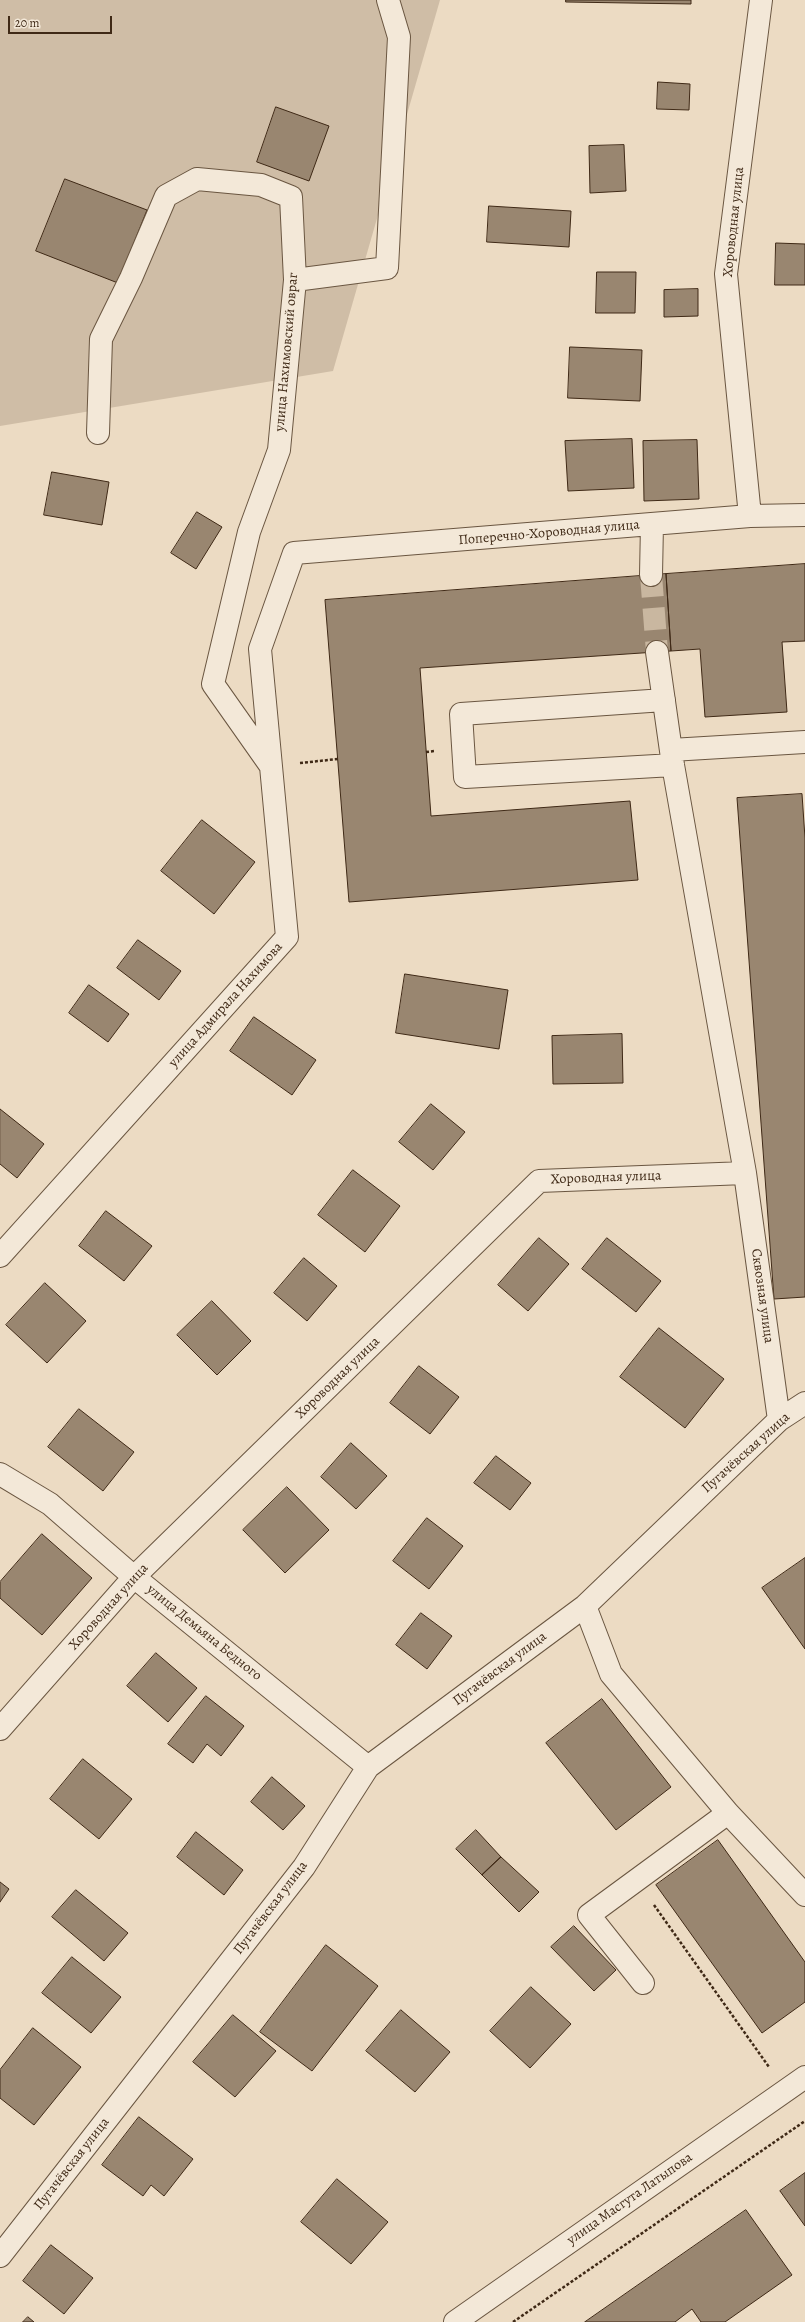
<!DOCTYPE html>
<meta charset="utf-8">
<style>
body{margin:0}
#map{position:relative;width:805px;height:2322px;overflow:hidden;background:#ecdbc3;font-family:Alegreya,serif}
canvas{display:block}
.scale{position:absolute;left:8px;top:16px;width:104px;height:18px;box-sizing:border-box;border:2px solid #3f2916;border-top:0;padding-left:5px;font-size:12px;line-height:14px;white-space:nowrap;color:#3f2916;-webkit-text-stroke:3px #f3e8d8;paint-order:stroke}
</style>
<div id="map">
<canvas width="805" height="2322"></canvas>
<div class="scale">20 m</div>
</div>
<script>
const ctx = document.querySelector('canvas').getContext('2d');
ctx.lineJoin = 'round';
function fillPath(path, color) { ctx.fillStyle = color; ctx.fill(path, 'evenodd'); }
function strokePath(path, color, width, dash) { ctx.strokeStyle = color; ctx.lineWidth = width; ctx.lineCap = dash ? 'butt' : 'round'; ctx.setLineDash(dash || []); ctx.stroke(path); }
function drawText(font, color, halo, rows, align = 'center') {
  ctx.font = font + ' Alegreya,serif'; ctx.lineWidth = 3.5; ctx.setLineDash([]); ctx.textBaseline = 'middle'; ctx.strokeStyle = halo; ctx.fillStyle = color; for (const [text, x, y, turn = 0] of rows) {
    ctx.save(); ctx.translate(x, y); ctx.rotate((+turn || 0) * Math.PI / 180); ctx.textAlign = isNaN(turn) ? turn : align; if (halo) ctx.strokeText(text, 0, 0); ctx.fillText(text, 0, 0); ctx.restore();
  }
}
const green = new Path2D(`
 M0,0h440l-107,371 -333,55z`);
const building = new Path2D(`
 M566,0h125v4l-125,-2z
 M658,82l32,2 -1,26 -32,-1z
 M276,107l53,19 -20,55 -52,-19z
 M624,145l2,46 -36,2 -1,-47z
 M65,179l82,31 -29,73 -82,-32z
 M489,206l82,5 -2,36 -82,-5z
 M776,243l29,1v41h-30z
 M597,272h39l-1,41h-39z
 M698,289v27l-34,1v-27z
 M570,347l72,3 -2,51 -72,-3z
 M632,439l2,49 -66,3 -3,-50z
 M697,440l2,59 -55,2 -1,-60z
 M52,472l57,10 -7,43 -58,-10z
 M197,512l25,15 -26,42 -25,-16z
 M805,564v77l-23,1 5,70 -82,5 -5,-68 -29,2 -5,-77z
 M666,574l5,77 -251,17 11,148 199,-15 8,79 -289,22 -24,-302z
 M802,794l3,44v459l-31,2 -37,-501z
 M202,820l53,42 -41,52 -53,-43z
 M138,940l43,31 -22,29 -42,-32z
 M405,974l103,16 -9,59 -103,-16z
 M89,985l40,29 -21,28 -39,-29z
 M254,1017l62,43 -24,35 -62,-44z
 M622,1034l1,49 -70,1 -1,-48z
 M431,1104l34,28 -32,38 -34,-28z
 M0,1109l44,35 -27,34 -17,-14z
 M353,1170l47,36 -35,46 -47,-37z
 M106,1211l46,35 -28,35 -45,-35z
 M539,1238l30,26 -41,47 -30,-26z
 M607,1238l54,43 -25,31 -54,-43z
 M304,1258l33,28 -30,35 -33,-28z
 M45,1283l41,38 -39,42 -41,-38z
 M212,1301l39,40 -34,34 -40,-40z
 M659,1328l65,51 -39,49 -65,-51z
 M419,1366l40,31 -29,37 -40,-31z
 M79,1409l55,43 -31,39 -55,-44z
 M351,1443l36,33 -31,33 -35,-32z
 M496,1456l35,27 -21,27 -36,-27z
 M287,1487l42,43 -44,43 -42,-43z
 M427,1518l36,28 -34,43 -36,-28z
 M42,1534l50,44 -50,57 -42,-37v-16z
 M805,1558v91l-43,-61z
 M421,1613l31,23 -25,33 -31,-24z
 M156,1653l41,35 -29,34 -41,-36z
 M206,1696l38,30 -23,30 -14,-12 -14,19 -25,-19z
 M602,1699l69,88 -55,43 -70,-87z
 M83,1759l49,40 -33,40 -49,-40z
 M272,1777l33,29 -22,24 -32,-28z
 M476,1830l25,27 -19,18 -26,-26z
 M196,1832l47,38 -19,25 -47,-38z
 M718,1840l87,122v40l-43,31 -106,-148z
 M501,1857l38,35 -20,20 -37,-37z
 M0,1882l9,7 -9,13z
 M76,1890l52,43 -24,28 -52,-44z
 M574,1926l42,44 -22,21 -43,-44z
 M326,1945l52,41 -66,85 -52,-39z
 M72,1957l49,40 -30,36 -49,-40z
 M531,1987l40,37 -41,44 -40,-37z
 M401,2010l49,42 -35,40 -49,-41z
 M233,2015l43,36 -41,46 -42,-35z
 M33,2028l48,39 -47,58 -34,-27v-28z
 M139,2117l54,42 -29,37 -13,-11 -8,11 -41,-31z
 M805,2173v53l-25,-35z
 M337,2179l51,43 -37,42 -50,-42z
 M746,2210l46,65 -67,47h-24l-9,-13 -17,13h-90z
 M51,2245l42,33 -29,36 -41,-33z
 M28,2317l6,5h-11z`);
const minorTunnel = new Path2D(`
 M651,575l6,77`);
const path = new Path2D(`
 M426,752l9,-1
 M300,763l38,-4
 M654,1905l115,162
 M513,2322l292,-201`);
const minor = new Path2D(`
 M295,280l92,-12 12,-231 -11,-37
 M98,433l3,-94 30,-61 35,-82 31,-17 64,6 30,12 4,83 -16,170 -30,82 -36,152 57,81
 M750,516l-24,-242 35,-274
 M651,575l1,-51
 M657,652l16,113 72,408 34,247
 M664,700l-203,14 4,63 208,-12
 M671,750l134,-8
 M0,1256l287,-319 -27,-288 34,-96 456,-37 55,-1
 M0,1474l50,30 84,73 234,190
 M585,1606l26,68 117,139 77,82
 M0,1729l134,-152 405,-396 206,-8
 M643,1983l-54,-68 139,-102
 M0,2256l304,-389 64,-100 217,-161 194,-186 26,-17
 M455,2322l350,-245`);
const streetNames = [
 ["Хороводная улица",734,222,-84],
 ["улица Нахимовский овраг",287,352,-85],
 ["Поперечно-Хороводная улица",549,533,-5],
 ["улица Адмирала Нахимова",226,1005,-48],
 ["Хороводная улица",606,1178,-2],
 ["Сквозная улица",762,1296,82],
 ["Хороводная улица",338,1378,-44],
 ["Пугачёвская улица",746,1453,-42],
 ["Хороводная улица",109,1607,-48],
 ["улица Демьяна Бедного",204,1633,39],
 ["Пугачёвская улица",500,1669,-37],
 ["Пугачёвская улица",271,1908,-53],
 ["Пугачёвская улица",72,2164,-52],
 ["улица Масгута Латыпова",630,2199,-35]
];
fillPath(green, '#cfbda6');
fillPath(building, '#998670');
strokePath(building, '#3f2916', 1);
strokePath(minorTunnel, '#c9b7a0', 22, [22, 11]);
strokePath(minor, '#6a5641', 24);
strokePath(path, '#3f2916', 2.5, [3, 2]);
strokePath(minor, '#f3e8d8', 22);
drawText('14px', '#3f2916', '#f3e8d8', streetNames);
</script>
